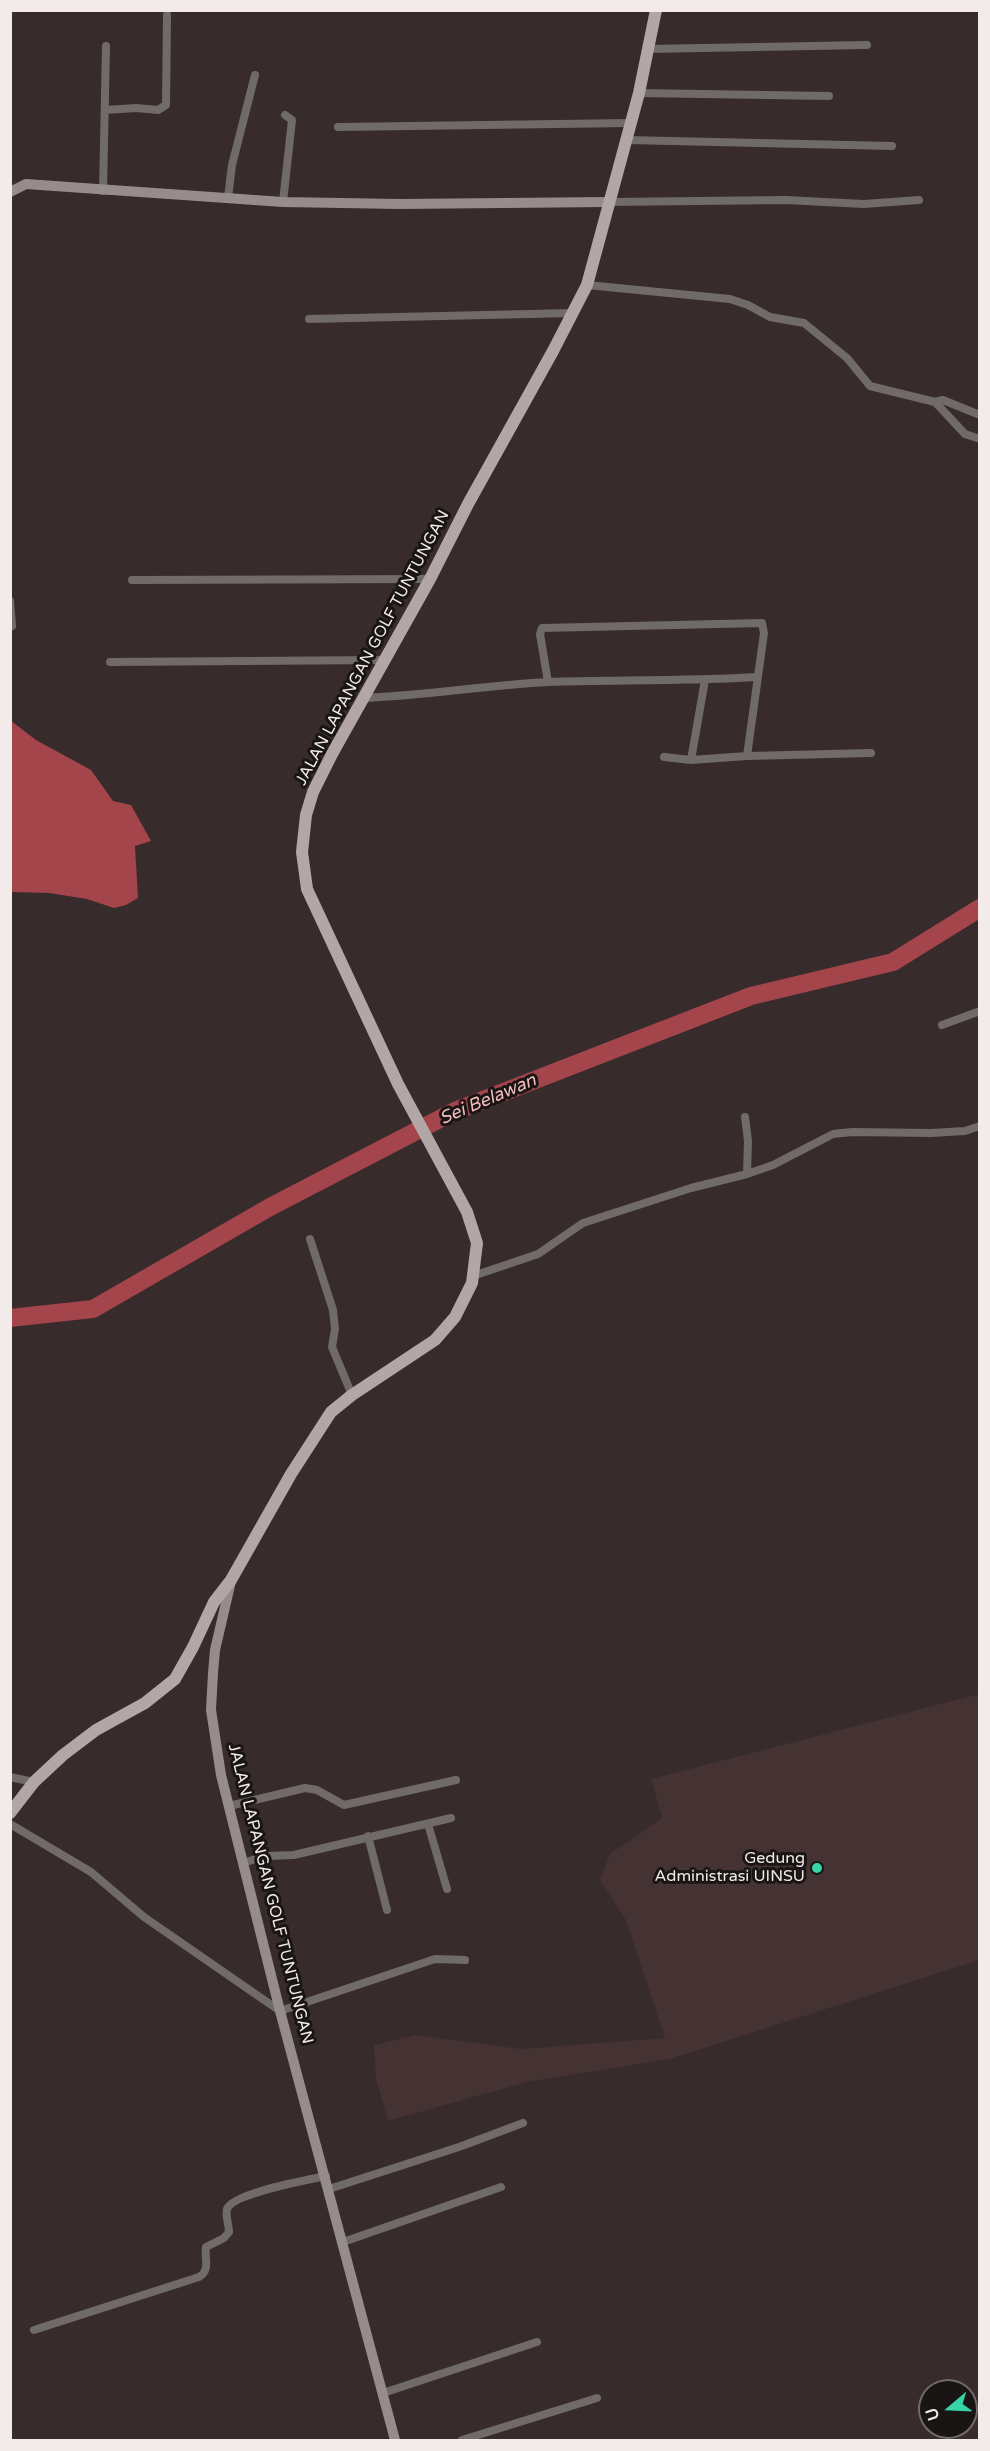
<!DOCTYPE html>
<style>
body{margin:0}
#map{position:relative;width:990px;height:2451px;overflow:hidden;background:#372b2b;font-family:"Varela Round",sans-serif}
canvas{display:block}
.frame{position:absolute;inset:0;border:12px solid #f3eaea;pointer-events:none}
.north{position:absolute;left:918px;top:2379px;width:60px;height:60px;box-sizing:border-box;background:#1a1515;border:2px solid #716a6a;border-radius:50%;rotate:251deg;font-size:16px;font-weight:700;line-height:24px;text-align:center;color:#f3eaea}
.north::after{content:'';display:block;margin:auto;width:21px;height:27px;background:#37d4a6;clip-path:polygon(50% 0,100% 100%,50% 72%,0 100%)}
</style>
<div id="map">
<canvas width="990" height="2451"></canvas>
<div class="frame"></div>
<div class="north">U</div>
</div>
<script>
const ctx = document.querySelector('canvas').getContext('2d');
ctx.lineJoin = 'round';
function fillPath(path, color) { ctx.fillStyle = color; ctx.fill(path, 'evenodd'); }
function strokePath(path, color, width, dash) { ctx.strokeStyle = color; ctx.lineWidth = width; ctx.lineCap = dash ? 'butt' : 'round'; ctx.setLineDash(dash || []); ctx.stroke(path); }
function drawText(font, color, halo, rows, align = 'center') {
  ctx.font = font + ' "Varela Round",sans-serif'; ctx.lineWidth = 6; ctx.setLineDash([]); ctx.textBaseline = 'middle'; ctx.strokeStyle = halo; ctx.fillStyle = color; for (const [text, x, y, turn = 0] of rows) {
    ctx.save(); ctx.translate(x, y); ctx.rotate((+turn || 0) * Math.PI / 180); ctx.textAlign = isNaN(turn) ? turn : align; if (halo) ctx.strokeText(text, 0, 0); ctx.fillText(text, 0, 0); ctx.restore();
  }
}
const built = new Path2D(`
 M979,1694v266l-309,99 -143,23 -139,39 -12,-42 -2,-34 42,-10 105,14 144,-11 -39,-118 -26,-40 10,-26 52,-36 -11,-39z`);
const water = new Path2D(`
 M10,720l26,20 55,30 22,31 18,4 20,36 -16,5 3,52 -12,7 -12,3 -27,-9 -38,-6 -38,-1z`);
const river = new Path2D(`
 M10,1318l83,-9 177,-102 185,-96 296,-115 142,-34 87,-54`);
const street = new Path2D(`
 M647,49l220,-4
 M639,93l190,3
 M105,110l31,-2 22,2 8,-5 1,-90
 M338,127l292,-4
 M626,140l266,6
 M103,191l3,-145
 M228,198l4,-33 23,-90
 M283,202l9,-82 -7,-5
 M609,202l177,-2 78,4 55,-4
 M587,285l143,14 18,6 22,12 34,6 43,35 23,28 65,16 30,32 15,5
 M309,319l264,-6
 M935,402l8,-2 37,15
 M132,580l298,-1
 M10,601l2,25
 M110,662l273,-2
 M548,682l-8,-48 2,-6 220,-5 2,10 -17,123 -56,4 -27,-3
 M362,698c62,-2 124,-13 186,-16 70,-2 140,-1 210,-5
 M747,756l124,-3
 M691,760l14,-80
 M942,1025l38,-14
 M745,1117l3,24 -1,33
 M310,1239l23,71 2,19 -3,18 20,48
 M473,1276l65,-22 45,-31 108,-35 56,-14 26,-9 60,-31 19,-2 79,1 34,-2 15,-5
 M10,1777l24,5
 M229,1806l76,-18 12,2 27,15 112,-25
 M10,1824l81,48 53,45 136,94 155,-52 30,1
 M428,1824l19,65
 M368,1836l19,74
 M243,1863l22,-7 29,-1 157,-37
 M329,2189l130,-42 64,-24
 M343,2242l158,-55
 M34,2330l165,-53c12,-7 5,-19 7,-30l18,-9 5,-6c0,-7 -4,-17 -2,-23 6,-16 81,-29 99,-33
 M383,2393l154,-51
 M462,2440l135,-42`);
const secondary = new Path2D(`
 M10,192l16,-8 257,18 116,2 210,-2
 M231,1581l-16,69 -2,23 -2,37 10,65 59,236 115,429`);
const primary = new Path2D(`
 M10,1813l24,-31 29,-27 33,-25 49,-27 30,-24 18,-32 21,-45 17,-22 60,-106 40,-62 21,-17 83,-55 20,-23 17,-34 5,-40 -10,-31 -69,-128 -91,-195 -5,-37 4,-37 7,-23 19,-38 98,-175 38,-75 85,-153 34,-66 52,-192 17,-83`);
const markers = [
 [817,1868,6,"#37d4a6"]
];
const streetNames = [
 ["JALAN LAPANGAN GOLF TUNTUNGAN",373,648,-62],
 ["JALAN LAPANGAN GOLF TUNTUNGAN",270,1894,76]
];
const poiNames = [
 ["Gedung",805,1859],
 ["Administrasi UINSU",805,1877]
];
const waterNames = [
 ["Sei Belawan",488,1100,-23]
];
fillPath(built, '#453232');
fillPath(water, '#a4444b');
strokePath(river, '#a4444b', 18);
strokePath(street, '#716a6a', 8);
strokePath(secondary, '#968c8c', 10);
strokePath(primary, '#b3a6a6', 12);
for (const [x, y, r, color] of markers) { const dot = new Path2D(); dot.arc(x, y, r, 0, 2 * Math.PI); ctx.fillStyle = color; ctx.fill(dot); strokePath(dot, '#1a1515', 2); }
drawText('16px', '#f3eaea', '#1a1515', streetNames);
drawText('16px', '#f3eaea', '#1a1515', poiNames, 'right');
drawText('italic 18px', '#f1bbbb', '#1a1515', waterNames);
</script>
